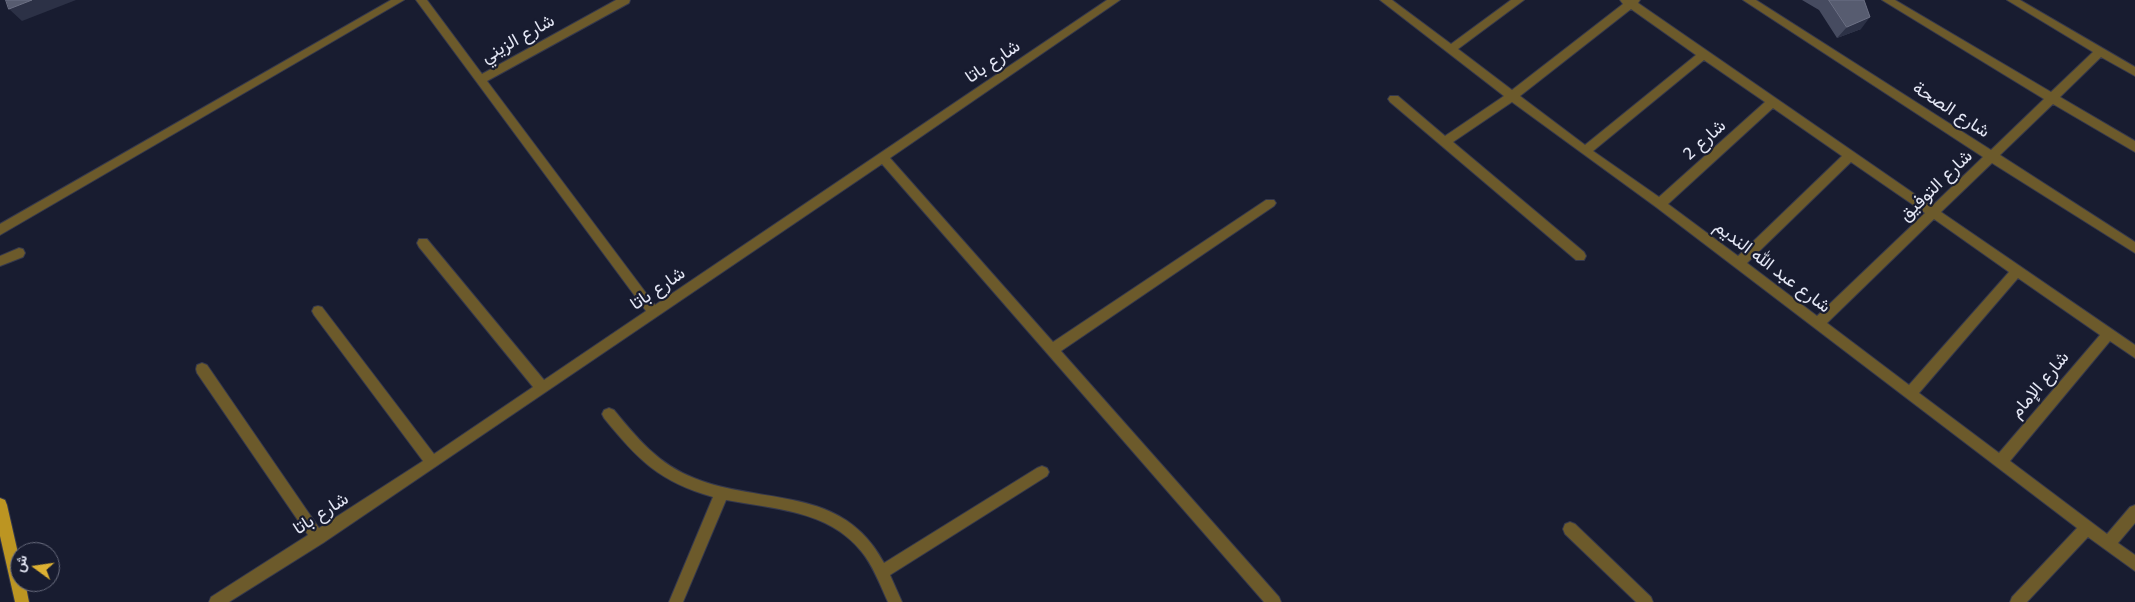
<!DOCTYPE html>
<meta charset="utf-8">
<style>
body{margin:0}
#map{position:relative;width:2135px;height:602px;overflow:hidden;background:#181c30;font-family:"Fira Sans",Vazirmatn,sans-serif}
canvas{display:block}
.north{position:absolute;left:10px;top:542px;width:50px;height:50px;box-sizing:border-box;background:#181c30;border:1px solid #6a6d7f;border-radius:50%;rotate:284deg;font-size:14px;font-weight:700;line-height:20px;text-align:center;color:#e4e7f5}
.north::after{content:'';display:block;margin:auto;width:18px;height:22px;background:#ddb133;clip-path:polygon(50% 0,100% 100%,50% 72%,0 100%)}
</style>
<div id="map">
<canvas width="2135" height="602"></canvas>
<div class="north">ش</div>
</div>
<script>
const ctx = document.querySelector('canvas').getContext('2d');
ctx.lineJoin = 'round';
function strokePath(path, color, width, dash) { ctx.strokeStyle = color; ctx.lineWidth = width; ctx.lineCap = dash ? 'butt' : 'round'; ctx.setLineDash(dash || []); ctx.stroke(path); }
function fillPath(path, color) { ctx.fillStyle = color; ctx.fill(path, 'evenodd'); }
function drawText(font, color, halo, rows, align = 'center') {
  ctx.font = font + ' "Fira Sans",Vazirmatn,sans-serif'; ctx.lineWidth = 4.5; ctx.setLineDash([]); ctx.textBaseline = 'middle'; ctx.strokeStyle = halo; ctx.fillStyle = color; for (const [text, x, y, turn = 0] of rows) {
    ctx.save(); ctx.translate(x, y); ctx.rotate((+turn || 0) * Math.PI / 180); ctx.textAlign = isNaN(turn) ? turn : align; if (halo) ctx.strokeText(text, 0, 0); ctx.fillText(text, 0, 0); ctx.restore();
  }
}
const minor = new Path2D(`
 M391,0h13l-404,235v-11z
 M416,0h11l55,74 134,-74h14l-1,3 -142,78 168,224 452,-305h13l-230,158 163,184 213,-142h8l2,3 -2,3 -213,145 218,246 2,5h-17l-382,-438 -559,379 -94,59h-20l2,-5 97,-62 -111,-162 -1,-4 1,-4 5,-2 5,2 112,163 104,-67 -109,-146 -2,-4 2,-4 4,-1 4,1 112,147 99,-67 -114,-140 -2,-4 2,-4h8l117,141 102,-69z
 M1380,0h12l59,44 60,-44h13l-66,49 54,41 111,-86 -3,-4h20l-2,3 294,203 51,-49 -240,-157h13l235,150 53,-51 -162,-99h13l156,92 42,-40 -86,-52h13l115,67v9l-34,-19 -41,40 75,44v11l-82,-48 -53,51 135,87v11l-143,-90 -51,49 194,133v13l-25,-17 -100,120 97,73 23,-27 5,-2v18l-17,20 17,12v16l-47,-34 -61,65h-17l2,-5 65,-69 -421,-321 -144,-105 -59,40 131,110 2,4 -2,4h-8l-186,-158 -2,-3 2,-3h8l47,40 59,-40zM1631,9l65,46 -111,90 -65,-49zM1704,60l61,42 -106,95 -66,-46zM1773,108l69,48 -104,100 -70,-52zM1851,162l74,51 -108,103 -70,-53zM1934,219l75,53 -100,113 -82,-62zM2018,278l82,57 -101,118 -80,-60z
 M19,248l4,1 2,4 -2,4 -23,9v-10z
 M609,408l5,2c23,28 44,54 80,68 69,28 148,6 190,85l153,-95 5,-2 5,2 2,4 -2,4 -157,99 12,27h-14c-8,-17 -15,-37 -27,-51 -33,-41 -88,-42 -135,-51l-43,102h-14l44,-105c-53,-15 -75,-37 -109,-79l-2,-4 2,-4z
 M1570,522l5,2 76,73 2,5h-17l-71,-68 -2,-5 2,-5z`);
const major = new Path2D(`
 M0,498l5,2 2,5 13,57v20h5l4,20h-14l-15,-66z`);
const wall = new Path2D(`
 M1802,0h62l-3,29 -24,9 -18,-28z`);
const shadedWall = new Path2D(`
 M32,0h44l-54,21 -13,-12z
 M1870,17l-9,12 -24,9 10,-11z`);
const building = new Path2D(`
 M6,0h26l-23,9z
 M1829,0h35l6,17 -23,10z`);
const streetNames = [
 ["شارع الزيني",518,39,-29],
 ["شارع باتا",993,62,-34],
 ["شارع الصحة",1951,110,33],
 ["شارع 2",1705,140,-42],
 ["شارع التوفيق",1936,186,-44],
 ["شارع عبد الله النديم",1772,267,37],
 ["شارع باتا",658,289,-34],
 ["شارع الإمام",2040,385,-50],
 ["شارع باتا",321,514,-33]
];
strokePath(minor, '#35384c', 2);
strokePath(major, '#35384c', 2);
fillPath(minor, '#6c5a2b');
fillPath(major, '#bc9522');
fillPath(wall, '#464b60');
fillPath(shadedWall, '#2c3146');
fillPath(building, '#575c70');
strokePath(building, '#6d7185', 1);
drawText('18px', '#e4e7f5', '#181c30', streetNames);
</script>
